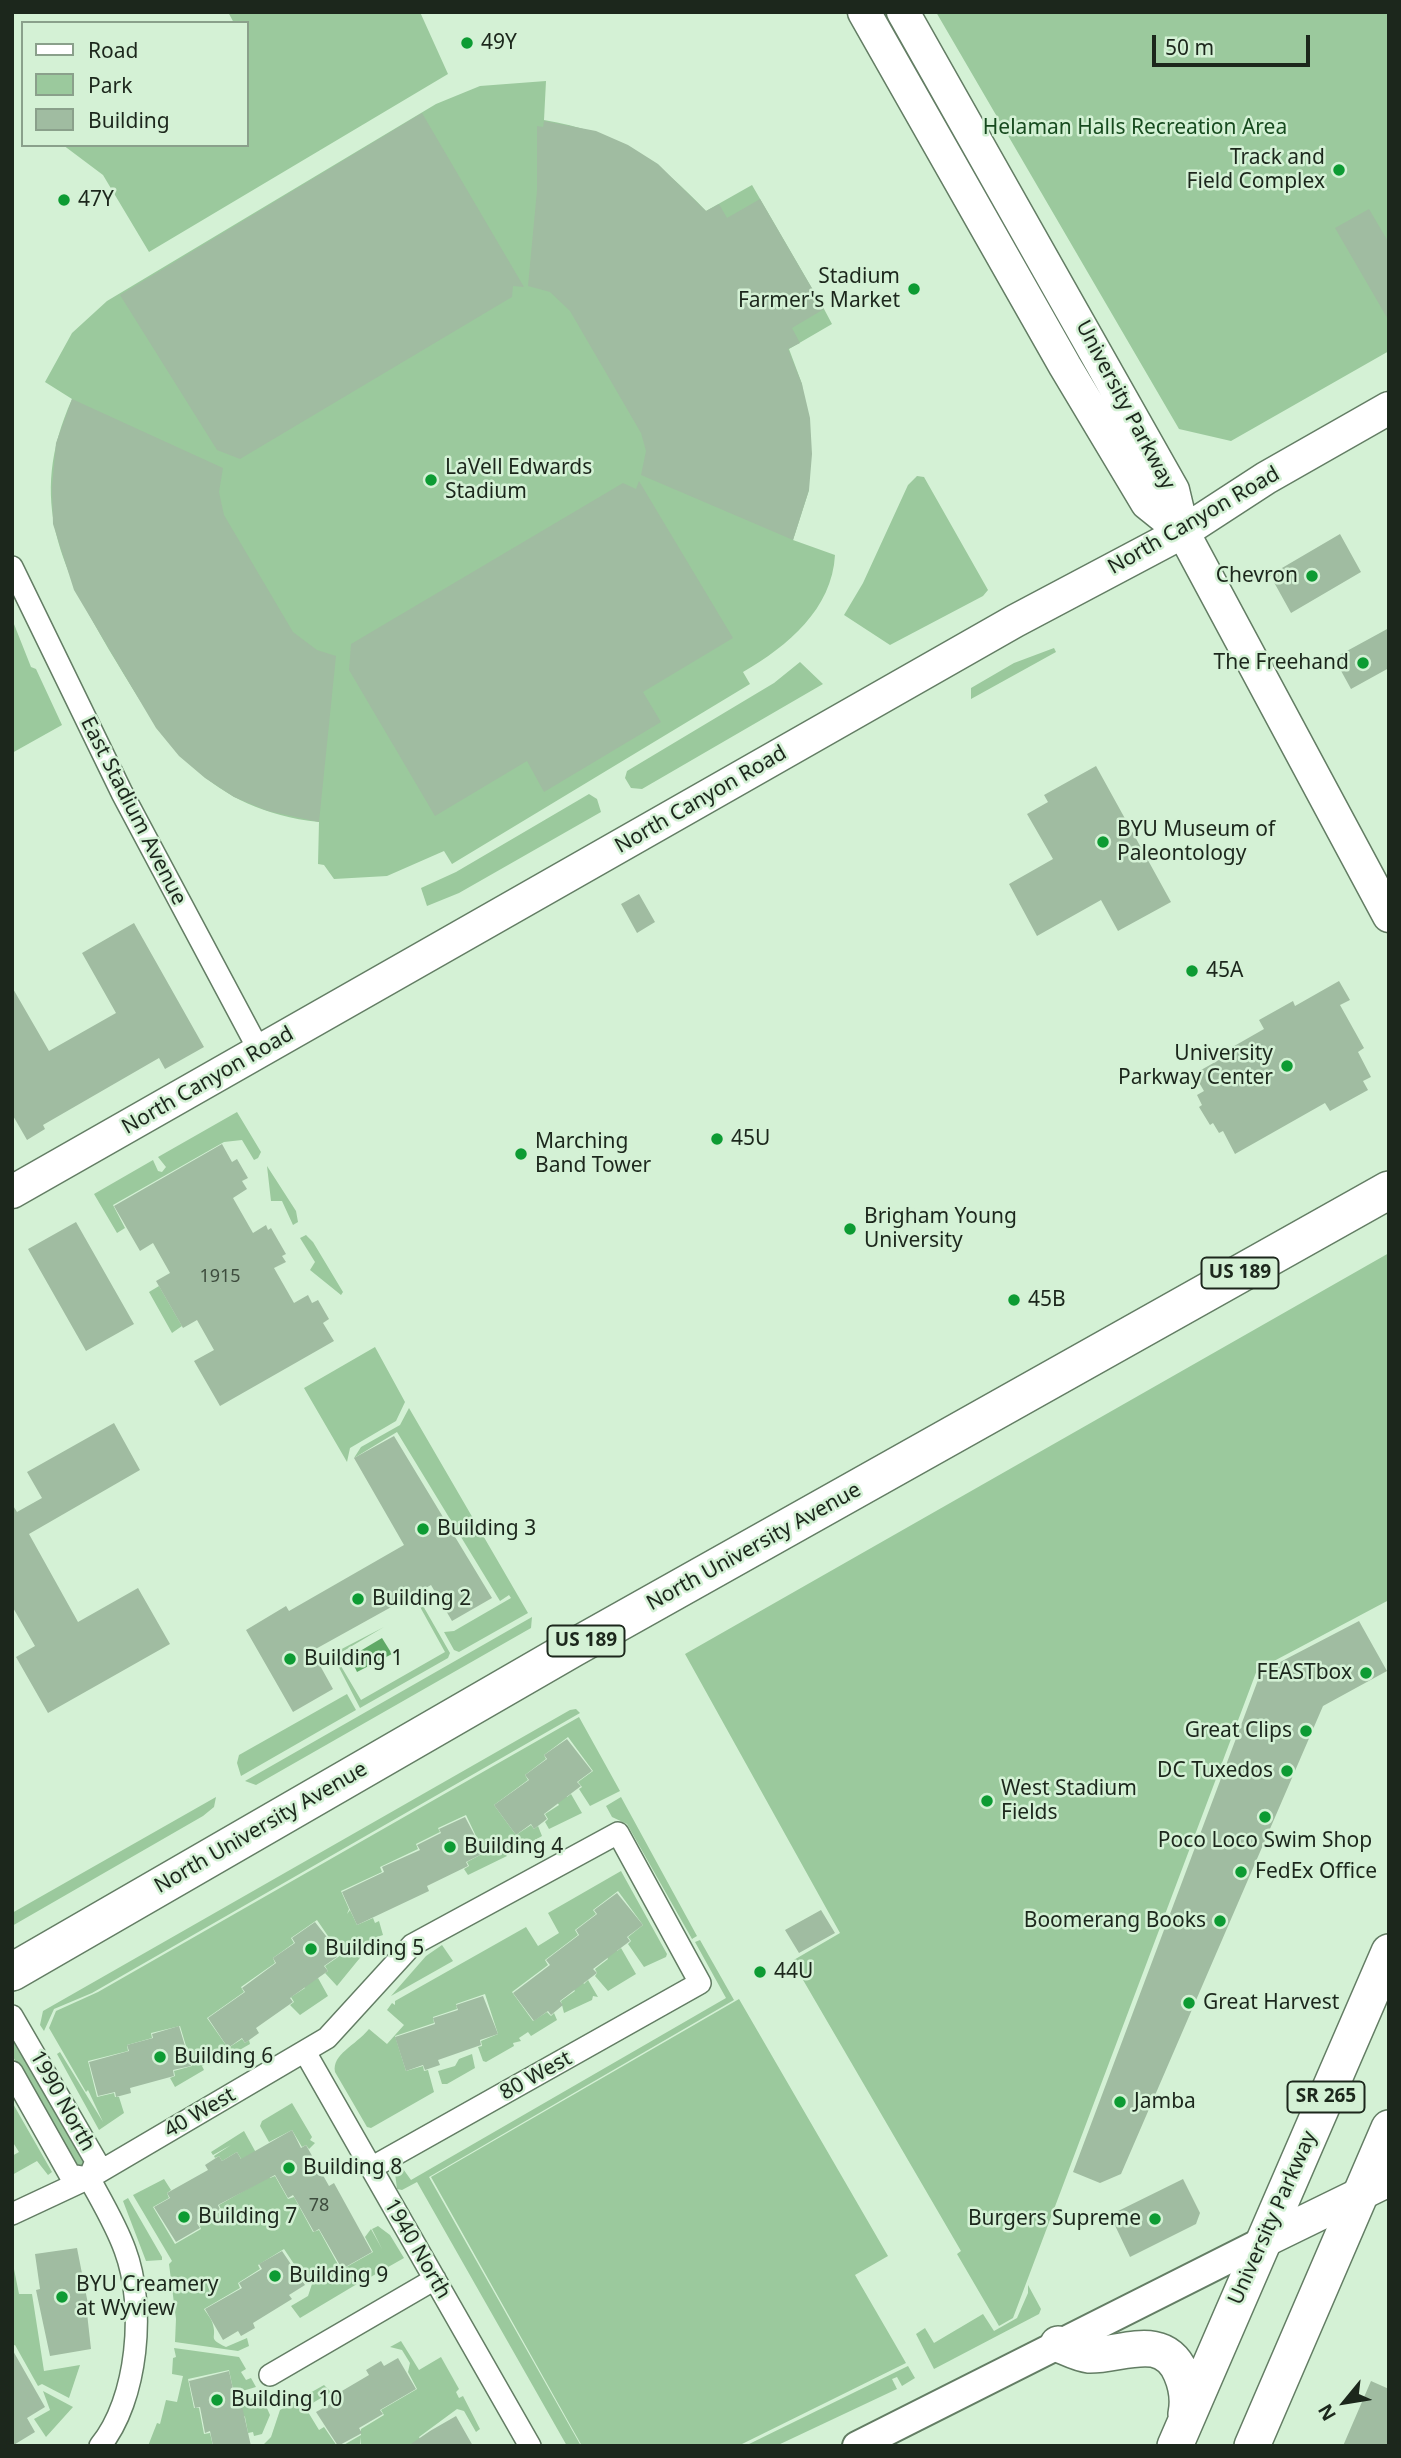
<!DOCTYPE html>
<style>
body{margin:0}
#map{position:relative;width:1401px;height:2458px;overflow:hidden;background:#d4f1d5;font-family:"Noto Sans",sans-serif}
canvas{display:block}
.frame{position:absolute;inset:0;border:14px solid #1c271c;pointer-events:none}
.legend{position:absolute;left:21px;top:21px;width:228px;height:126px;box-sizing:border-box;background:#d4f1d5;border:2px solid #8aa08b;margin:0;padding:9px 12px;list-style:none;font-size:21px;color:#1c271c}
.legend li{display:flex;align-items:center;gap:14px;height:35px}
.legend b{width:35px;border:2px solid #8aa08b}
.north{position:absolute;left:1310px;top:2367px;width:70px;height:70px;-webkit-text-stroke:5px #d4f1d5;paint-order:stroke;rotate:240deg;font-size:19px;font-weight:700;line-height:28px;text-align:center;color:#1c271c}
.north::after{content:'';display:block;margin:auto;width:24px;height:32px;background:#1c271c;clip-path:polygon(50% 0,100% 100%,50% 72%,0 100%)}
.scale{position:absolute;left:1152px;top:35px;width:158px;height:32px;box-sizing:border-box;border:4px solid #1c271c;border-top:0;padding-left:9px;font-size:21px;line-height:24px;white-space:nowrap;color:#1c271c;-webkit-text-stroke:5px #d4f1d5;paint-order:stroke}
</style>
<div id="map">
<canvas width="1401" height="2458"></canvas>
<div class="frame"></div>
<ul class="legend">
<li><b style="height:9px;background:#fff"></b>Road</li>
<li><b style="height:19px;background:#9bc99d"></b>Park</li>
<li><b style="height:19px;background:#a0bca1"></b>Building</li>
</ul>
<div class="north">N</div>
<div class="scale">50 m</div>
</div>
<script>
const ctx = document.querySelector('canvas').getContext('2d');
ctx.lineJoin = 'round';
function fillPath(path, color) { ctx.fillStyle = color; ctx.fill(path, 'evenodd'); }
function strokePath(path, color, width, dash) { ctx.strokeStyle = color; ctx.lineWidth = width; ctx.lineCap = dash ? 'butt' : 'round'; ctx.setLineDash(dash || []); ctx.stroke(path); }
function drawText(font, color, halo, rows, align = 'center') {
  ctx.font = font + ' "Noto Sans",sans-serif'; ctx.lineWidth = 5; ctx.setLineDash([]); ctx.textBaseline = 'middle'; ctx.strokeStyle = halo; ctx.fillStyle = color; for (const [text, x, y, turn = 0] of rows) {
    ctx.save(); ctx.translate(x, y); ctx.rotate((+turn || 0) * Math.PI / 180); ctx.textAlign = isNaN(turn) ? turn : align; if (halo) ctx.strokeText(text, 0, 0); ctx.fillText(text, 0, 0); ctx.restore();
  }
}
const green = new Path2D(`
 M228,12h192l28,62 -299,178 -46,-77 -40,-30h184v-122h-13z
 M936,12h453v339l-158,90 -52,-12z
 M546,81l-2,39c72,12 113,39 162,91l46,-26 72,124 8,15 -43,25 13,35 7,106 -16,50 42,15c-3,54 -47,91 -92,117l7,12 -298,180 -8,-13 -57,25 -53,3 -10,-14 -6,-1 1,-42c-110,-12 -153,-77 -205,-164 -52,-89 -88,-156 -42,-259l-27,-17 27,-49 35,-32 329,-197 44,-18z
 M917,476l7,1 64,113 -5,6 -93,49 -46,-30 19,-32 45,-98z
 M12,619l19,48 5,2 26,56 -50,28z
 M1054,648l2,4 -85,47v-11l43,-25z
 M800,662l23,22 -181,105 -11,-1 -6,-10 2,-7 147,-88z
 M589,794l8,5 4,13 -142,81 -32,13 -6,-18 35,-16z
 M237,1112l24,40 -3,6 -4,2 -12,-20 -18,2 -111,63 12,23 -8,5 -23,-39 59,-34 5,11 4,1 4,-5 -8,-10z
 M267,1166l29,45 2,11 -5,3 -11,-24h-11z
 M306,1235l7,7 30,50 -2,3 -31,-25 5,-8 -15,-24z
 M1389,1253v347l-132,70 -244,648 -14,8 -42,-72 4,-3 -169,-290 48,-28 -155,-279z
 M159,1286l23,40 -10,7 -23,-41z
 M375,1347l30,55 -9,19 -46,27 -3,14 -43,-74z
 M409,1408l119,205 -69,39 -5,-2 -10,-18 10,-1 57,-33 -2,-3 -9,6 -103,-169 -43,26 7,-11 39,-22z
 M422,1604l28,49 -2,5 -88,50 -28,-54 52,-27 -49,29 26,44 84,-48 -26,-47z
 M532,1617l-1,11 -275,157 -11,-4z
 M347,1694l9,16 -115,66 -4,-13 2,-8z
 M576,1709l4,4 -488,280 -38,16 -10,22 -4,-6 3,-14 527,-301z
 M579,1717l41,74 -30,15 -11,-17 3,-2 -4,-5 15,-11 -25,-34 -24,18 2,4 -21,16 3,5 -34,25 22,30 15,-10 3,4 4,-3 4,10 -25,14 -3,-4 -9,6 2,4 -39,19 -4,-6 5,-3 -2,-4 17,-9 -18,-38 -28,13 2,4 -24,12 2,5 -38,18 2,5 -41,19 8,18 -2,5 3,-4 7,15 16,-7 2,5 4,-2 4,14 -6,2 -40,49 -12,-13 3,-2 -3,-5 16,-11 -24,-35 -26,18 3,5 -21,15 2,5 -34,24 3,5 -37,26 21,30 14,-9 3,4 4,-3 1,4 -35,20 -3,-4 -10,6 2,4 -29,17 -5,-9 5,-2 -1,-5 18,-5 -12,-40 -29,7 1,5 -25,7 1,6 -40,10 9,36 17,-4 1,4h4l5,16 -25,17 -42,-76 3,-2 43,70 -15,-32 -2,2 -37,-64 7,-17 42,-19z
 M564,1793l3,4 4,-3 11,19 -33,16 -4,-7 3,-3 -3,-5 14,-9 -4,-6z
 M216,1797l-2,10 -11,9 -191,110v-13z
 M621,1797l76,139 -5,3 -65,-115 -15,-7 -6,-11z
 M621,1871l46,83 -1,3 -22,10 -16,-23 3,-3 -3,-4 15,-12 -25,-34 -25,19 3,4 -21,16 3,5 -33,25 3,5 -36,27 21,29 14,-9 4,4 3,-3 3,7 -26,16 -3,-4 -9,6 2,3 -8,2 1,3 -28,16 -3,-1 -5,-14 4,-1 -1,-5 17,-7 -13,-40 -29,10 1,5 -24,8 1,6 -39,13 11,35 17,-5 1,5 4,-1 6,22 -63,36 -4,-1 -32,-55c-3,-18 20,-26 34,-43l18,15 17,-19 -17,-15 5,-7 3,2v-4l131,-74 12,19 21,-13 -11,-20z
 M700,1940l34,60 -305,177 152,269h-14l-150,-264 -15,8 -5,-1 -2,-16 6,-7 10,14 315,-182 -31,-56z
 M442,1945l11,16 -62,35 35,-40z
 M614,1947l3,4 4,-3 15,26 -28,17 -13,-15 2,-3 -2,-4 13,-10 -3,-5z
 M318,1978l10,18 -28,19 -10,-10 4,-3 -3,-5 14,-9 -3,-5z
 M581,1979l3,5 4,-4 10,17 -5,-1 -1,4 -28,13 -3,-12 14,-10 -3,-4z
 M739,1999l149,257 -33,19 51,88 -168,83h-156l-151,-269z
 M12,2039l4,2 70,125 -9,2 -65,-113z
 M472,2054l3,14 -28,16h-5l-4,-13 17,-5 4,-7z
 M12,2102l40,70 -4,3 -11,-14 -25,14v-19l7,-4 -7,-11z
 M292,2103l20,34 -2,3 5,3 -6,6 -3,-4 -4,2 -10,-17 -23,12 -9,-16 2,-5z
 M244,2131l26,47 5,-2 13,23 6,-2 19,35 6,-2 22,40 32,-18 -8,-15 6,-8 11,20 -10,-20 6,-3 12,9 14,23 -44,25 -2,-2 -1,3 -57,34 -9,-12 17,-10 4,-12 -10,-17 -8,-3 -10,-15 -26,16 2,4 -22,14 2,5 -36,21c3,5 8,10 9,16 4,14 -6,13 13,22l21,-9 2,8 -11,5 -63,-9 1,-23 -7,-55 3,-3 -39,-66 31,-16 7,11 -4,3 2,5 -16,9 22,37 26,-15 -2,-5 23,-13 -3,-6 37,-21 -19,-32 -15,9 -3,-5 -4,2 -1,-2 17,-11 -18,10 -2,-3z
 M128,2198l34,59v3l-16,1 -23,-60z
 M12,2259l7,35h13l12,77 36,-6 -11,33 -27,-14 -4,2 -23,-41 -3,1z
 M1028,2285l13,24 -2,5 -105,55 -18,-35 9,-6 9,15 49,-29 11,17 23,-13 11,-25z
 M401,2341l18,29 22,-13 18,32 -3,3 3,6 4,-2 17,33 -4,3 -12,-21 -7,-2 -38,28 5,9h-63v-9l-1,9h-18l19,-11v-6l23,-14 -3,-5 36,-21 -9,-17 2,-9 -8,-13 -12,-3z
 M174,2348l65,9 7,12 -5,3 5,8 5,-2 5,9 -17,5 -1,-4 -5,1 -4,-19 -41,9 6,29h5l5,26 6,-1 3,13h-65l9,-23 3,1 6,-24 11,2 6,-26 -11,-2 1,-16 3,-1z
 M908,2366l7,12 -13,8 -5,-9 -5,2 5,10 -121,57h-31z
 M324,2385l7,7 -20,12 -3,8 11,18 5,-3 13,19h-75l9,-9 9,-27z
 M43,2391l30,16 -27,30 -12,-18 16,-9z
 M262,2397l8,18 -8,19 -8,2 -1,-4 -5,1 -3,-16 -9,-11 9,-7z`);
const water = new Path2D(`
 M382,1638l10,16 -35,18 -7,-15z`);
const building = new Path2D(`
 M422,113l102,174 -11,-1 -1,11 -272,162 -23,-9 -97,-155z
 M544,121l52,10 32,14 30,19 48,47 13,-7 8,14 33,-19 64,110 -32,19 8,15 -12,6 14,35 8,34 2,36 -3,36 -16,50 -152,-65 5,-24 -5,-18 -71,-122 -20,-19 -22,-6 9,-96v-64l6,1z
 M1369,209l20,34v78l-54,-93z
 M72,399l151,69 -4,24 5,23 69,117 24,18 19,6 -17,166 -51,-11 -34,-14 -29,-19 -26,-22 -23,-28 -82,-138 -21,-66 -1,-36 4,-45z
 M639,481l94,157 -90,54 18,30 -117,70 -17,-31 -92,55 -86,-146 2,-26 272,-161 13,6z
 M1340,534l21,38 -70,41 -21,-38z
 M1389,628v40l-38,21 -17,-31z
 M1096,766l75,136 -53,29 -17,-31 -64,36 -28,-52 44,-25 -26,-45 21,-12 -4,-7z
 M639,894l16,28 -18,11 -16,-29z
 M134,923l70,124 -39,22 -6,-11 -116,67 2,4 -18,11 -15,-26v-127l37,64 67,-38 -34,-60z
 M1339,981l11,19 -10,5 24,43 -6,4 13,25 -8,4 5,9 -38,21 -5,-8 -90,51 -12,-23 -4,2 -6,-10 -3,2 -11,-18 3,-2 -5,-10 7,-4 -10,-17 30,-17 -2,-4 42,-24 -5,-9 34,-19 2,5z
 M222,1144l10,18 5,-3 11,19 -6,3 5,8 -14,9 20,35 13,-8 2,5 3,-2 15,26 -4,2 4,6 -12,6 20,35 14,-8 4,8 6,-3 11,19 -6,4 11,18 -114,65 -26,-45 20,-11 -17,-30 -14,8 -27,-47 14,-8 -17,-30 -13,8 -26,-45z
 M76,1222l58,102 -48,27 -58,-102z
 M114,1423l26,47 -111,64 49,88 60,-34 32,56 -122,69 -32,-56 19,-11 -23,-40v-102l5,8 25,-14 -15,-26z
 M394,1436l98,162 -40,23 -21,-36 -119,66 21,38 -40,23 -47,-82 40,-24 3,5 115,-66 -50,-87z
 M1359,1621l28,50 -64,35 -202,468 -21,9 -27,-11 188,-500z
 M567,1739l25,32 -15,11 4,4 -37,28 3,5 -13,10 -3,-5 -15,11 -22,-30 35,-25 -4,-5 22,-16 -3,-4z
 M465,1817l19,36 -18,9 2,4 -41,20 2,5 -72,34 -15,-33 42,-20 -2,-5 38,-17 -3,-5 24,-12 -2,-4z
 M617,1893l26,32 -16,12 3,4 -37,28 4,4 -37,28 3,4 -12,10 -3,-4 -14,10 -21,-28 37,-28 -4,-5 33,-25 -3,-5 21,-16 -3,-4z
 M821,1910l14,23 -36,20 -14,-23z
 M315,1922l22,28v7l-13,9 4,5 -38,27 3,4 -37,26 3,5 -14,10 -3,-5 -14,10 -20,-30 37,-26 -3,-4 34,-25 -3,-5 22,-15 -3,-5z
 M483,1996l15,38 -18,6 1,5 -43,15 2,5 -15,5 -2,-5 -17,6 -11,-34 40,-13 -2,-6 25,-8 -2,-5z
 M179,2026l12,40 -18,4 1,6 -44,12 1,5 -15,4 -1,-5 -17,4 -9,-34 40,-11 -2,-6 26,-7 -1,-4z
 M292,2130l9,18 5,-3 23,41 5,-3 38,69 -30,17 -23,-40 -5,3 -21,-37 -5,3 -13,-23 -57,30 2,5 -23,13 3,5 -24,14 -22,-35 16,-9 -3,-5 41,-23 -3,-5 14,-9 3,5 15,-9 4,7z
 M1183,2179l17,34 -4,11 -66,33 -20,-42z
 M77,2248l11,56h-2l5,45 -41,7 -14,-66 4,-1 -5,-35z
 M282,2251l23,34 -16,10 3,4 -39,24 2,5 -14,8 -3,-5 -15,9 -18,-31 37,-21 -3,-5 23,-14 -3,-5z
 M12,2349l33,58 -18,11 8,14 -23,14z
 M398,2358l18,31 -36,21 3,4 -24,14 3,5 -24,13 -22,-34 16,-9 -2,-5 39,-23 -3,-5 15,-9 3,5z
 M229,2371l4,18 5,-1 13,58h-38l-3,-15 -5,2 -5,-26 -5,1 -6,-27z
 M1371,2381l18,8v57h-46z
 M456,2416l17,30h-65l22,-15z`);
const minor = new Path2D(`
 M12,567l110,226 138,259
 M12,2016l84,145 -7,17
 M305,2052l225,394
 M12,2072l58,103 19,3
 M89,2178c13,24 27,47 36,72 21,56 13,150 -25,196
 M12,2214l77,-36 238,-140 85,-93 206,-112 82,150 -329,185
 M270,2375l165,-96`);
const tertiary = new Path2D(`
 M857,2446l407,-205`);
const secondary = new Path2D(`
 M864,12l201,354 82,137 36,29
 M903,12l270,478 10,42 206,384
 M12,1192l1003,-571 168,-89 83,-54 123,-70
 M1264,2241l125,-61`);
const primary = new Path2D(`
 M1058,2344c10,4 21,10 31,11 32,1 74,-24 92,18 6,14 8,26 5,41
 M1175,2446l214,-494
 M1252,2446l137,-318`);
const trunk = new Path2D(`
 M12,1972l561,-324 816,-458`);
const markers = [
 [467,43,7,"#0d9b33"],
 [1339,170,7,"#0d9b33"],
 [64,200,7,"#0d9b33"],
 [914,289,7,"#0d9b33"],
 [431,480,7,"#0d9b33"],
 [1312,576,7,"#0d9b33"],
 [1363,663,7,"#0d9b33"],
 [1103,842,7,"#0d9b33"],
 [1192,971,7,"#0d9b33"],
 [1287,1066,7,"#0d9b33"],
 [717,1139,7,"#0d9b33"],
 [521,1154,7,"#0d9b33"],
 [850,1229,7,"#0d9b33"],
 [1014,1300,7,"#0d9b33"],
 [423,1529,7,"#0d9b33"],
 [358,1599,7,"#0d9b33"],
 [290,1659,7,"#0d9b33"],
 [1366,1673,7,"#0d9b33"],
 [1306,1731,7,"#0d9b33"],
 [1287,1771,7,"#0d9b33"],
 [987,1801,7,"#0d9b33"],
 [1265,1817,7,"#0d9b33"],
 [450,1847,7,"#0d9b33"],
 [1241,1872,7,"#0d9b33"],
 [1220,1921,7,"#0d9b33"],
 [311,1949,7,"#0d9b33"],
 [760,1972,7,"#0d9b33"],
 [1189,2003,7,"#0d9b33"],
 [160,2057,7,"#0d9b33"],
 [1120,2102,7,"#0d9b33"],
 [289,2168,7,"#0d9b33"],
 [184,2217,7,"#0d9b33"],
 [1155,2219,7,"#0d9b33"],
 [275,2276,7,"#0d9b33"],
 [62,2297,7,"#0d9b33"],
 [217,2400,7,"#0d9b33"]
];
const numberNames = [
 ["1915",220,1277],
 ["78",319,2206]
];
const shields = [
 [1240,1273,77],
 [586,1641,77],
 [1326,2097,77]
];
const shieldNames = [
 ["US 189",1240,1273],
 ["US 189",586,1641],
 ["SR 265",1326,2097]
];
const poiNames = [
 ["49Y",481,43],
 ["Track and",1325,158,"right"],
 ["Field Complex",1325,182,"right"],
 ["47Y",78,200],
 ["Stadium",900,277,"right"],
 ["Farmer's Market",900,301,"right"],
 ["LaVell Edwards",445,468],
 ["Stadium",445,492],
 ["Chevron",1298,576,"right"],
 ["The Freehand",1349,663,"right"],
 ["BYU Museum of",1117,830],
 ["Paleontology",1117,854],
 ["45A",1206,971],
 ["University",1273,1054,"right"],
 ["Parkway Center",1273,1078,"right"],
 ["45U",731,1139],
 ["Marching",535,1142],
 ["Band Tower",535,1166],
 ["Brigham Young",864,1217],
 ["University",864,1241],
 ["45B",1028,1300],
 ["Building 3",437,1529],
 ["Building 2",372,1599],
 ["Building 1",304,1659],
 ["FEASTbox",1352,1673,"right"],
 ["Great Clips",1292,1731,"right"],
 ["DC Tuxedos",1273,1771,"right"],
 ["West Stadium",1001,1789],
 ["Fields",1001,1813],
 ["Poco Loco Swim Shop",1265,1841,"center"],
 ["Building 4",464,1847],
 ["FedEx Office",1255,1872],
 ["Boomerang Books",1206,1921,"right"],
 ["Building 5",325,1949],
 ["44U",774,1972],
 ["Great Harvest",1203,2003],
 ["Building 6",174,2057],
 ["Jamba",1134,2102],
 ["Building 8",303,2168],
 ["Building 7",198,2217],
 ["Burgers Supreme",1141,2219,"right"],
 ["Building 9",289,2276],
 ["BYU Creamery",76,2285],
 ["at Wyview",76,2309],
 ["Building 10",231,2400]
];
const parkNames = [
 ["Helaman Halls Recreation Area",1135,128]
];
const streetNames = [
 ["University Parkway",1125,405,62],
 ["North Canyon Road",1194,521,-30],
 ["North Canyon Road",701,800,-30],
 ["East Stadium Avenue",133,811,63],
 ["North Canyon Road",208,1081,-30],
 ["North University Avenue",754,1547,-29],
 ["North University Avenue",261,1828,-30],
 ["80 West",536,2076,-29],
 ["1990 North",62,2101,61],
 ["40 West",200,2113,-30],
 ["University Parkway",1273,2218,-66],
 ["1940 North",417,2249,60]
];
fillPath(green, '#9bc99d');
fillPath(water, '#60a966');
fillPath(building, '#a0bca1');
strokePath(minor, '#637d64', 24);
strokePath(tertiary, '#637d64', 32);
strokePath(secondary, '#637d64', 35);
strokePath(primary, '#637d64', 38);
strokePath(trunk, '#637d64', 40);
strokePath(minor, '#fff', 21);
strokePath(tertiary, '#fff', 28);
strokePath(secondary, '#fff', 32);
strokePath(primary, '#fff', 35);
strokePath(trunk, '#fff', 37);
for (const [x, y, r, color] of markers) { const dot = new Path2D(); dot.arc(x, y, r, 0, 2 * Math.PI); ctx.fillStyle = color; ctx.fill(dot); strokePath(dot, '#d4f1d5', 2.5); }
drawText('18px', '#3d4c3d', null, numberNames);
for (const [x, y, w] of shields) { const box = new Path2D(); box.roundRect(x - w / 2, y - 15.5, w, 31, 5); ctx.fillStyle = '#d4f1d5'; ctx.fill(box); strokePath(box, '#1c271c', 2); }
drawText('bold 19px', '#1c271c', null, shieldNames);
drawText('21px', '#1c271c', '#d4f1d5', poiNames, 'left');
drawText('21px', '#164a1e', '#d4f1d5', parkNames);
drawText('21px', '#1c271c', '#d4f1d5', streetNames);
</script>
